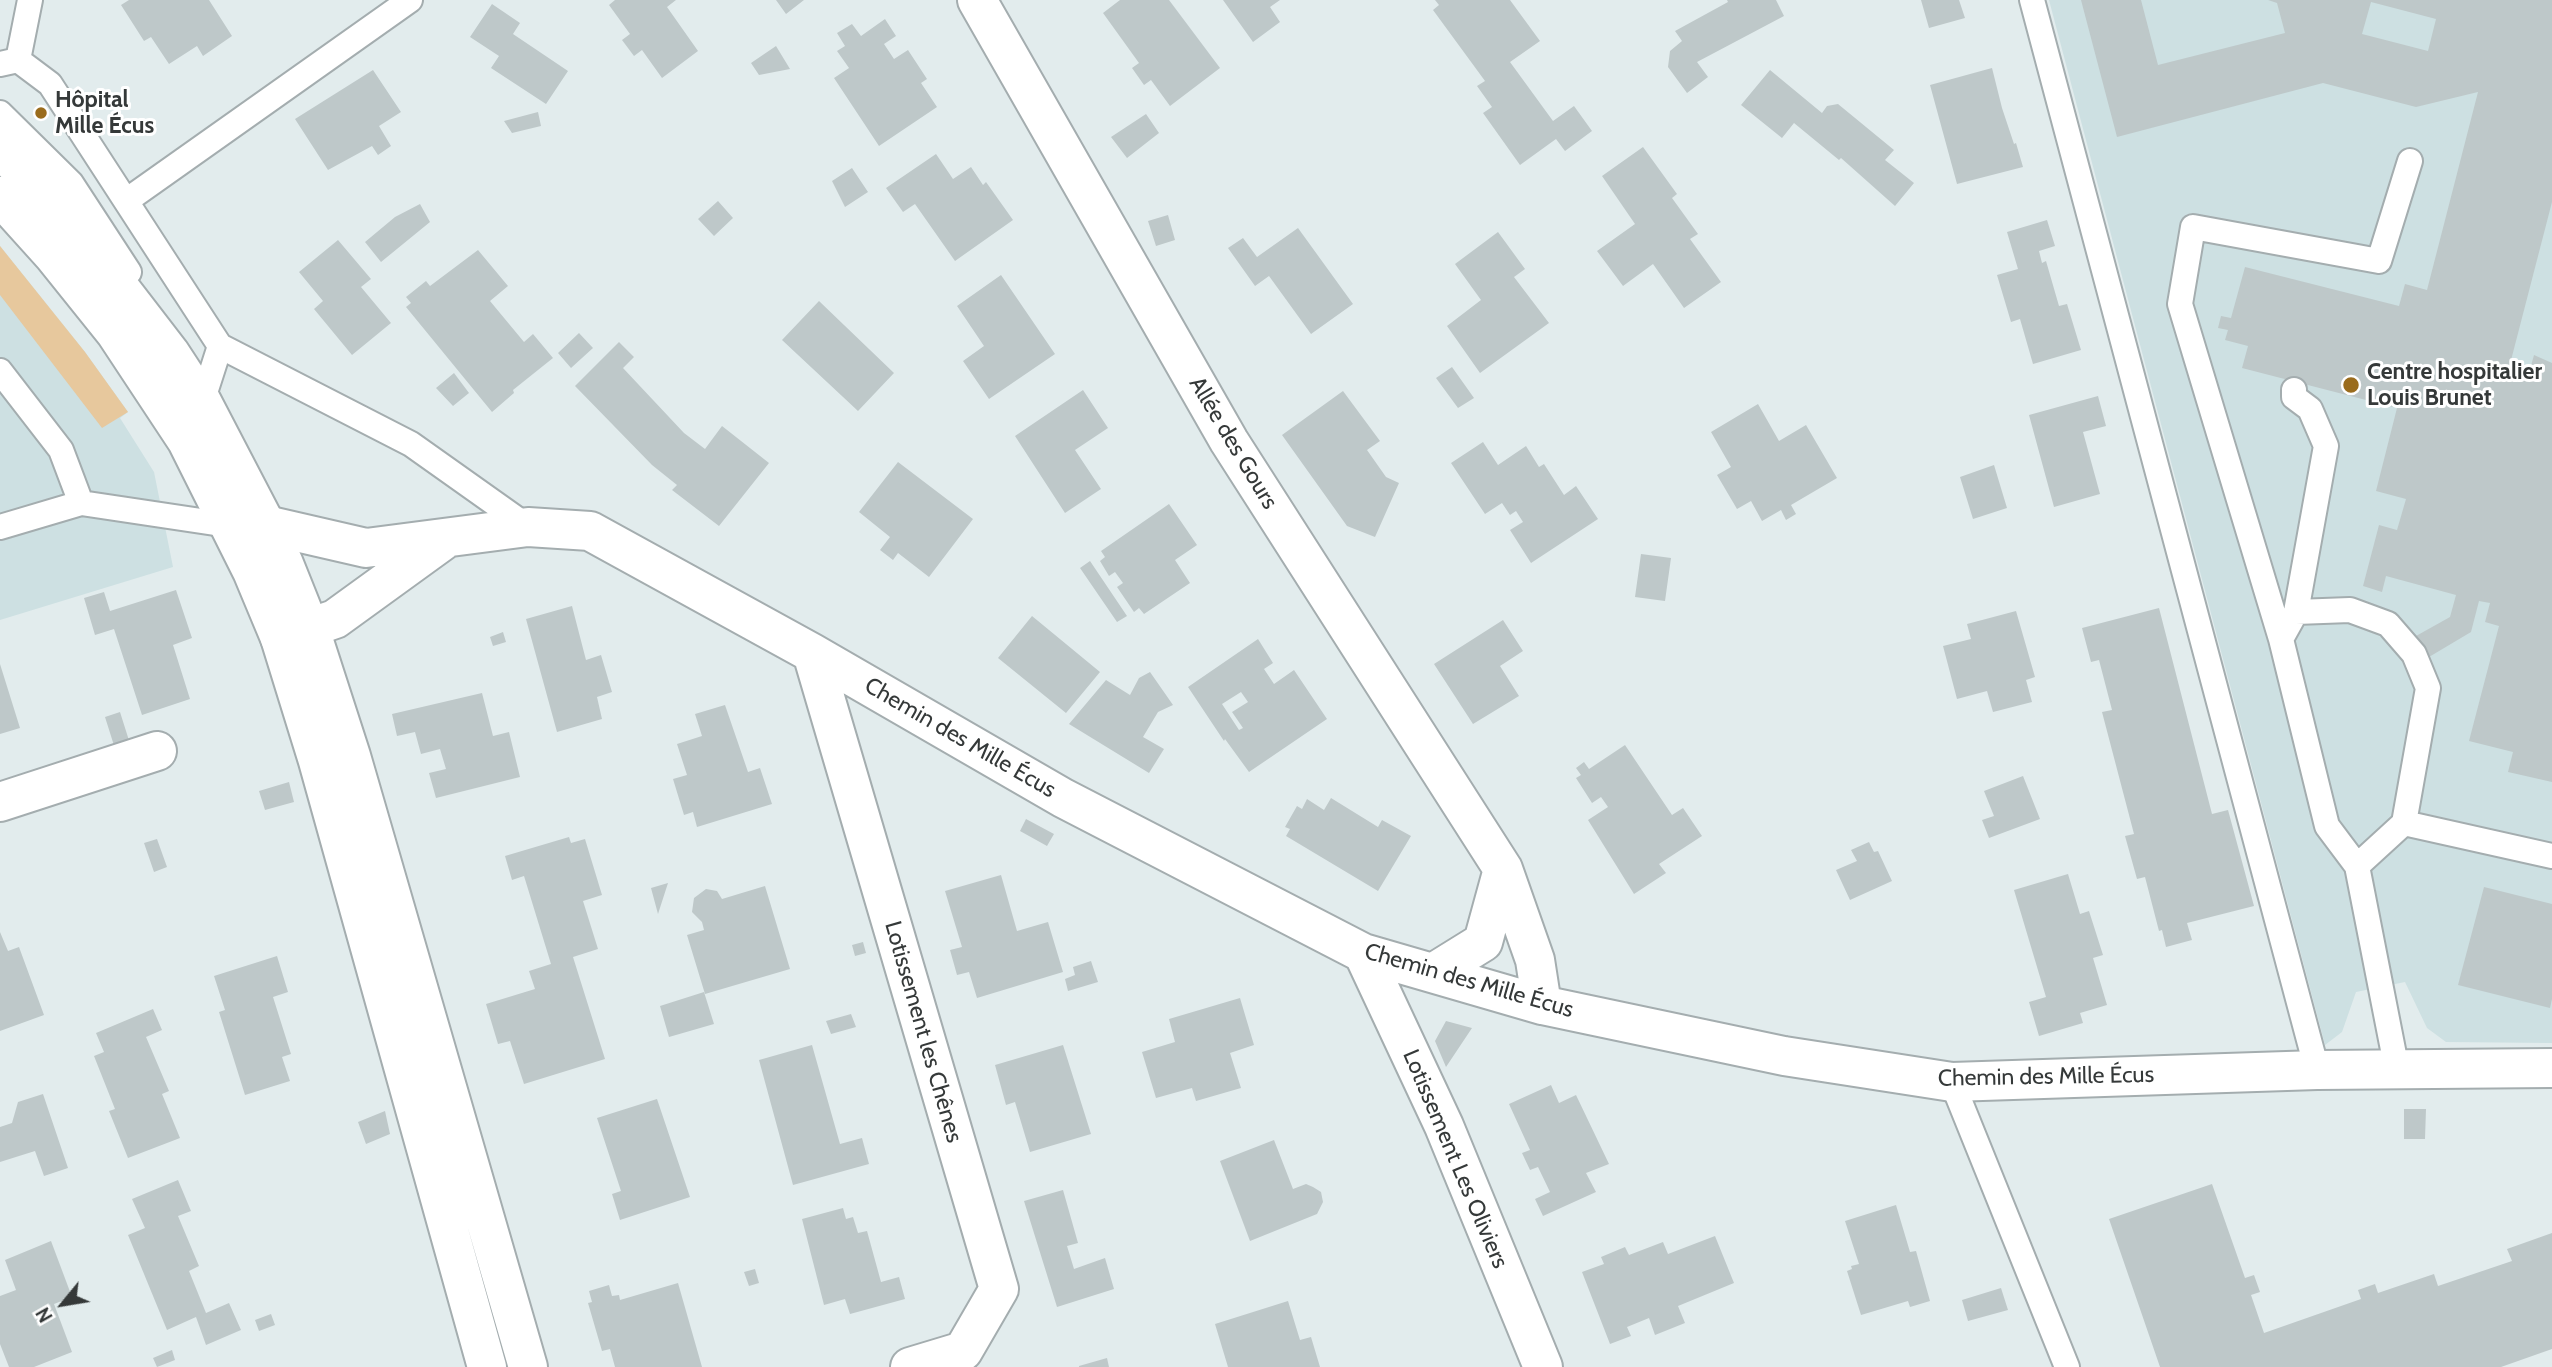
<!DOCTYPE html>
<meta charset="utf-8">
<style>
body{margin:0}
#map{position:relative;width:2552px;height:1367px;overflow:hidden;background:#e2eced;font-family:Cabin,sans-serif}
canvas{display:block}
.north{position:absolute;left:28px;top:1269px;width:70px;height:70px;-webkit-text-stroke:5px #fff;paint-order:stroke;rotate:240deg;font-size:19px;font-weight:700;line-height:28px;text-align:center;color:#353939}
.north::after{content:'';display:block;margin:auto;width:24px;height:32px;background:#353939;clip-path:polygon(50% 0,100% 100%,50% 72%,0 100%)}
</style>
<div id="map">
<canvas width="2552" height="1367"></canvas>
<div class="north">N</div>
</div>
<script>
const ctx = document.querySelector('canvas').getContext('2d');
ctx.lineJoin = 'round';
function fillPath(path, color) { ctx.fillStyle = color; ctx.fill(path, 'evenodd'); }
function strokePath(path, color, width, dash) { ctx.strokeStyle = color; ctx.lineWidth = width; ctx.lineCap = dash ? 'butt' : 'round'; ctx.setLineDash(dash || []); ctx.stroke(path); }
function drawText(font, color, halo, rows, align = 'center') {
  ctx.font = font + ' Cabin,sans-serif'; ctx.lineWidth = 6; ctx.setLineDash([]); ctx.textBaseline = 'middle'; ctx.strokeStyle = halo; ctx.fillStyle = color; for (const [text, x, y, turn = 0] of rows) {
    ctx.save(); ctx.translate(x, y); ctx.rotate((+turn || 0) * Math.PI / 180); ctx.textAlign = isNaN(turn) ? turn : align; if (halo) ctx.strokeText(text, 0, 0); ctx.fillText(text, 0, 0); ctx.restore();
  }
}
const built = new Path2D(`
 M2049,0h503v1043l-106,-1 -19,-14 -22,-46 -49,10 -14,40 -17,13z
 M0,246l85,106 43,60 -8,6 34,54 19,95 -173,53z`);
const green = new Path2D(`
 M0,246l85,106 43,60 -26,16 -102,-133z`);
const building = new Path2D(`
 M129,0h80l23,36 -29,20 -6,-10 -28,18 -18,-27 -7,4 -23,-36z
 M615,0h61l-9,7 31,44 -36,27 -20,-28 -8,6 -12,-16 8,-6 -21,-29z
 M776,0h28l-18,14z
 M1120,0h49l51,68 -50,38 -19,-26 -7,5 -12,-17 7,-5 -36,-50z
 M1223,0h57l-10,7 10,15 -27,20z
 M1435,0h75l30,41 -30,21 43,59 21,-15 18,25 -27,20 -9,-12 -36,26 -37,-52 9,-6 -15,-21 8,-5 -52,-71 6,-5z
 M1727,0h49l8,16 -87,46 11,15 -21,16 -19,-26 2,-16 12,-10 -7,-10 53,-29z
 M1921,0h38l6,18 -36,10z
 M2081,0h60l17,65 127,-32 -8,-30 -9,-3h284v202l-43,166 20,5 5,-18 18,8v419l-44,-10 5,-20 -44,-11 30,-115 -14,-4 5,-19 -11,-2 -8,31 -42,25 -13,-21 34,-19 6,-22 -70,-19 -4,16 -19,-6 16,-61 18,5 9,-31 -30,-8 21,-83 -155,-40 6,-22 -23,-6 3,-10 -10,-2 3,-12 10,2 14,-51 154,39 6,-22 22,6 51,-198 -62,15 -93,-24 -206,54zM2371,2l65,17 -8,32 -66,-17z
 M492,4l28,19 -7,11 55,37 -22,33 -55,-36 8,-12 -29,-19z
 M885,19l11,17 -12,8 10,15 14,-9 19,29 -6,4 16,24 -58,39 -45,-68 15,-10 -12,-17 8,-5 -8,-13 15,-9 9,12z
 M776,46l14,23 -31,6 -8,-12z
 M1992,68l10,40 12,36 2,-1 7,24 -66,17 -27,-99z
 M373,70l28,42 -22,14 12,20 -13,9 -6,-9 -44,24 -33,-51z
 M1770,70l52,43 5,-7 11,-2 56,46 -9,10 29,23 -19,23 -54,-48 -2,2 -45,-37 -12,15 -41,-33z
 M538,112l3,14 -29,7 -8,-12z
 M1146,114l13,19 -32,25 -16,-21z
 M1643,147l34,47 -5,4 26,36 -8,5 31,43 -37,26 -31,-44 -30,22 -26,-35 38,-27 -33,-48z
 M936,154l17,25 18,-12 12,18 3,-3 27,38 -58,41 -40,-57 -12,8 -17,-24z
 M852,168l16,24 -23,15 -13,-26z
 M718,201l15,17 -19,18 -16,-17z
 M420,204l10,18 -49,40 -16,-20 30,-25z
 M1168,215l7,25 -19,6 -8,-25z
 M2047,220l8,26 -16,5 3,12 4,-2 13,45 8,-2 14,46 -48,14 -13,-45 -9,3 -14,-47 21,-6 -11,-37z
 M1298,228l55,76 -42,30 -42,-58 -14,10 -27,-38 15,-10 14,19z
 M1498,232l27,37 -11,8 35,46 -69,50 -33,-47 34,-26 -26,-36z
 M338,240l33,39 -10,8 30,36 -39,32 -38,-46 9,-8 -24,-29z
 M478,250l30,36 -18,15 34,41 9,-8 20,24 -40,32 1,3 -22,19 -86,-105 5,-4 -5,-6 20,-16 4,5z
 M1001,275l54,79 -66,45 -26,-38 21,-15 -27,-40z
 M819,301l75,72 -36,38 -76,-71z
 M579,333l14,15 -22,20 -13,-15z
 M619,342l15,15 -11,11 61,65 21,16 17,-23 47,37 -50,63 -47,-36 5,-5 -25,-20 -77,-79z
 M1452,367l22,31 -16,10 -22,-30z
 M454,373l15,20 -16,13 -17,-18z
 M1083,390l25,38 -33,22 26,39 -36,24 -50,-77z
 M1343,391l37,50 -13,9 19,27 13,6 -24,54 -28,-11 -65,-91z
 M2098,396l8,30 -23,6 17,62 -46,13 -25,-92z
 M1758,404l21,37 27,-16 31,53 -46,27 5,9 -10,6 -5,-10 -19,11 -11,-20 -14,8 -20,-34 14,-8 -20,-35z
 M1483,442l15,23 28,-19 13,21 5,-3 20,31 12,-9 22,33 -67,44 -21,-33 13,-8 -7,-11 -6,4 -8,-12 -17,11 -34,-51z
 M898,462l75,57 -44,58 -31,-24 -5,7 -13,-10 10,-13 -31,-25z
 M1994,465l13,43 -34,11 -13,-42z
 M1169,504l28,41 -22,15 15,23 -46,31 -5,-6 -5,4 -17,-25 6,-4 -8,-11 -6,4 -9,-15 5,-4 -4,-6z
 M1641,554l30,4 -6,43 -30,-4z
 M1090,561l37,55 -10,6 -37,-54z
 M176,590l16,48 -19,7 17,54 -48,16 -28,-86 -19,6 -11,-37 20,-6 6,19z
 M572,606l14,54 15,-5 11,37 -15,5 5,22 -45,13 -31,-113z
 M2159,608l53,206 16,-4 26,96 -67,17 5,17 -26,7 -4,-17 -3,1 -14,-54 -8,2 -12,-43 9,-2 -32,-122 10,-2 -13,-50 -8,2 -9,-34z
 M2016,611l19,66 -9,3 6,22 -39,10 -6,-21 -30,8 -14,-53 28,-7 -4,-15z
 M1032,616l68,56 -34,41 -68,-55z
 M1503,620l20,31 -23,15 19,30 -46,28 -39,-60z
 M503,632l3,10 -13,4 -3,-9z
 M1258,639l15,24 -9,6 10,15 20,-14 33,49 -78,53 -24,-33 -1,2 -36,-54zM1241,692l7,10 -16,10 11,16 -4,2 -17,-26z
 M0,664l20,64 -20,6z
 M1150,672l23,33 -15,7 -15,25 21,12 -15,24 -80,-49 37,-44 24,15 9,-17z
 M482,693l11,43 16,-4 11,45 -84,21 -7,-25 17,-4 -6,-20 -19,5 -6,-22 -18,4 -5,-22z
 M725,705l23,67 12,-4 12,36 -75,23 -4,-15 -9,3 -11,-36 14,-4 -10,-31 25,-8 -7,-22z
 M120,712l12,38 -15,5 -12,-38z
 M1625,745l47,70 11,-7 19,28 -43,28 7,9 -32,21 -46,-74 20,-13 -7,-10 -9,6 -16,-25 5,-3 -5,-7 8,-6 5,7z
 M2023,776l17,43 -51,19 -7,-18 12,-4 -10,-25z
 M289,782l5,20 -29,8 -6,-19z
 M1331,798l47,29 4,-7 29,16 -33,55 -92,-55 4,-7 -5,-2 12,-21 5,3 5,-10 17,11z
 M1026,819l28,15 -7,12 -27,-15z
 M569,837l2,6 14,-4 17,56 -19,6 15,48 -25,8 32,102 -81,25 -14,-43 -12,3 -12,-40 49,-15 -6,-18 22,-7 -27,-88 -12,4 -7,-24z
 M157,839l10,28 -13,5 -10,-29z
 M1869,842l5,10 4,-1 14,30 -42,19 -14,-30 21,-9 -6,-11z
 M2068,874l12,40 9,-3 14,44 -10,3 14,47 -27,8 3,10 -44,13 -10,-34 17,-5 -32,-107z
 M1001,875l16,56 31,-9 15,50 -86,26 -8,-26 -12,3 -7,-25 12,-3 -17,-56z
 M668,883l-10,31 -7,-26z
 M765,886l25,83 -85,25 -18,-59 17,-5 -2,-8 -10,-10 2,-14 12,-9 11,2 5,8z
 M2484,887l68,17v95l-2,9 -92,-23z
 M0,932l8,19 11,-4 25,68 -44,16z
 M863,942l3,11 -11,3 -3,-11z
 M277,956l11,36 -15,5 18,57 -9,3 8,24 -45,14 -26,-83 6,-2 -11,-34z
 M1091,961l7,21 -30,9 -3,-12 10,-4 -2,-8z
 M704,992l10,32 -45,13 -9,-31z
 M1240,998l14,47 -24,8 11,35 -45,13 -4,-13 -36,10 -14,-46 33,-10 -6,-23z
 M153,1009l9,21 -16,7 23,54 -7,3 18,44 -52,20 -19,-47 6,-2 -21,-53 10,-4 -8,-19z
 M851,1014l5,13 -25,7 -5,-13z
 M1446,1021l26,7 -26,39 -11,-26z
 M812,1045l28,99 22,-6 7,26 -76,21 -34,-125z
 M1063,1045l28,89 -61,18 -15,-50 -9,3 -11,-40z
 M1551,1085l8,18 17,-8 33,69 -23,9 10,19 -53,24 -8,-17 15,-7 -12,-25 -8,3 -8,-17 8,-3 -21,-46z
 M43,1094l25,74 -24,8 -9,-25 -35,11v-35l12,-4 6,-21z
 M657,1099l33,98 -70,23 -8,-26 9,-3 -24,-73z
 M2404,1109h22l-1,30h-21z
 M385,1111l5,23 -24,10 -8,-22z
 M1274,1140l19,49 13,-5 7,3 8,5 2,10 -6,12 -67,27 -30,-80z
 M178,1180l13,31 -13,5 21,50 -10,5 17,42 23,-10 12,27 -35,15 -10,-28 -29,13 -39,-95 17,-7 -13,-29z
 M2212,1184l33,94 9,-3 6,17 -9,3 13,38 97,-34 -3,-9 17,-6 3,9 56,-19 4,12 74,-25 -5,-12 45,-16v116l-51,18h-341l-51,-148z
 M1063,1190l15,53 -11,3 7,23 31,-11 9,31 -57,18 -33,-106z
 M1896,1205l14,47 6,-1 14,50 -20,6 -2,-6 -47,14 -14,-44 5,-2 -1,-3 8,-2 -14,-43z
 M843,1208l3,11 7,-2 5,16 9,-2 14,51 18,-5 6,22 -55,15 -5,-15 -21,6 -22,-86z
 M1715,1236l19,47 -56,23 7,17 -30,12 -6,-17 -22,9 4,9 -21,8 -28,-72 22,-8 -3,-7 24,-10 4,8 34,-13 5,12z
 M51,1241l21,56 -18,7 18,48 -38,15h-25l-9,-23v-48l16,-6 -11,-30z
 M755,1269l4,14 -10,3 -5,-14z
 M678,1283l24,84h-87l-5,-18 -8,2 -14,-48 4,-1 -3,-11 20,-6 3,11 7,-1 1,5z
 M2001,1288l7,22 -40,11 -6,-21z
 M1288,1301l12,39 11,-3 9,30h-92l-13,-43z
 M271,1314l4,11 -16,6 -4,-11z
 M172,1350l3,10 -18,7 -4,-9z
 M1107,1358l2,9h-30v-1z`);
const service = new Path2D(`
 M2032,0l285,1070
 M18,60l12,-60
 M0,64l18,-4 32,24 170,262 -18,56
 M0,113l71,70 58,89
 M126,201l284,-201
 M220,346l191,98 117,83
 M0,371l61,79 20,53 147,22
 M2294,390v7l16,12 16,37 -30,166
 M0,527l81,-24
 M2281,639l-101,-335 13,-77 186,34 31,-100
 M2404,823l148,33
 M2357,866l-30,-40 -46,-187 15,-27 54,-2 38,14 26,30 14,34 -24,135 -47,43 40,204
 M1952,1082l115,285`);
const minor = new Path2D(`
 M977,0l252,441 274,428 32,91 7,45
 M266,525l100,23 162,-21 62,4 222,122 251,145 300,155 179,52 242,51 168,26 365,-12 235,-2
 M280,638l55,-19 109,-79
 M812,653l187,636 -36,62 -53,16
 M0,802l157,-51
 M1363,953l81,173 99,241
 M1433,973l50,-31 20,-73`);
const secondary = new Path2D(`
 M0,147l83,93 87,113 32,49 64,123 18,39 26,65 41,127 177,611
 M0,196l54,60 61,76 72,109 65,130 28,67 38,123 169,606`);
const markers = [
 [41,113,7,"#9a6c1d"],
 [2351,385,9,"#9a6c1d"]
];
const poiNames = [
 ["Hôpital",55,100],
 ["Mille Écus",55,126],
 ["Centre hospitalier",2367,372],
 ["Louis Brunet",2367,398]
];
const streetNames = [
 ["Allée des Gours",1233,443,59],
 ["Chemin des Mille Écus",960,738,30],
 ["Chemin des Mille Écus",1469,981,16],
 ["Lotissement les Chênes",923,1032,74],
 ["Chemin des Mille Écus",2046,1077,-1],
 ["Lotissement Les Oliviers",1455,1159,67]
];
fillPath(built, '#cde0e2');
fillPath(green, '#e7c89d');
fillPath(building, '#bec8c9');
strokePath(service, '#a4adaf', 28);
strokePath(minor, '#a4adaf', 42);
strokePath(secondary, '#a4adaf', 42);
strokePath(service, '#fff', 24);
strokePath(minor, '#fff', 38);
strokePath(secondary, '#fff', 38);
for (const [x, y, r, color] of markers) { const dot = new Path2D(); dot.arc(x, y, r, 0, 2 * Math.PI); ctx.fillStyle = color; ctx.fill(dot); strokePath(dot, '#fff', 2.5); }
drawText('bold 23px', '#353939', '#fff', poiNames, 'left');
drawText('23px', '#353939', '#fff', streetNames);
</script>
